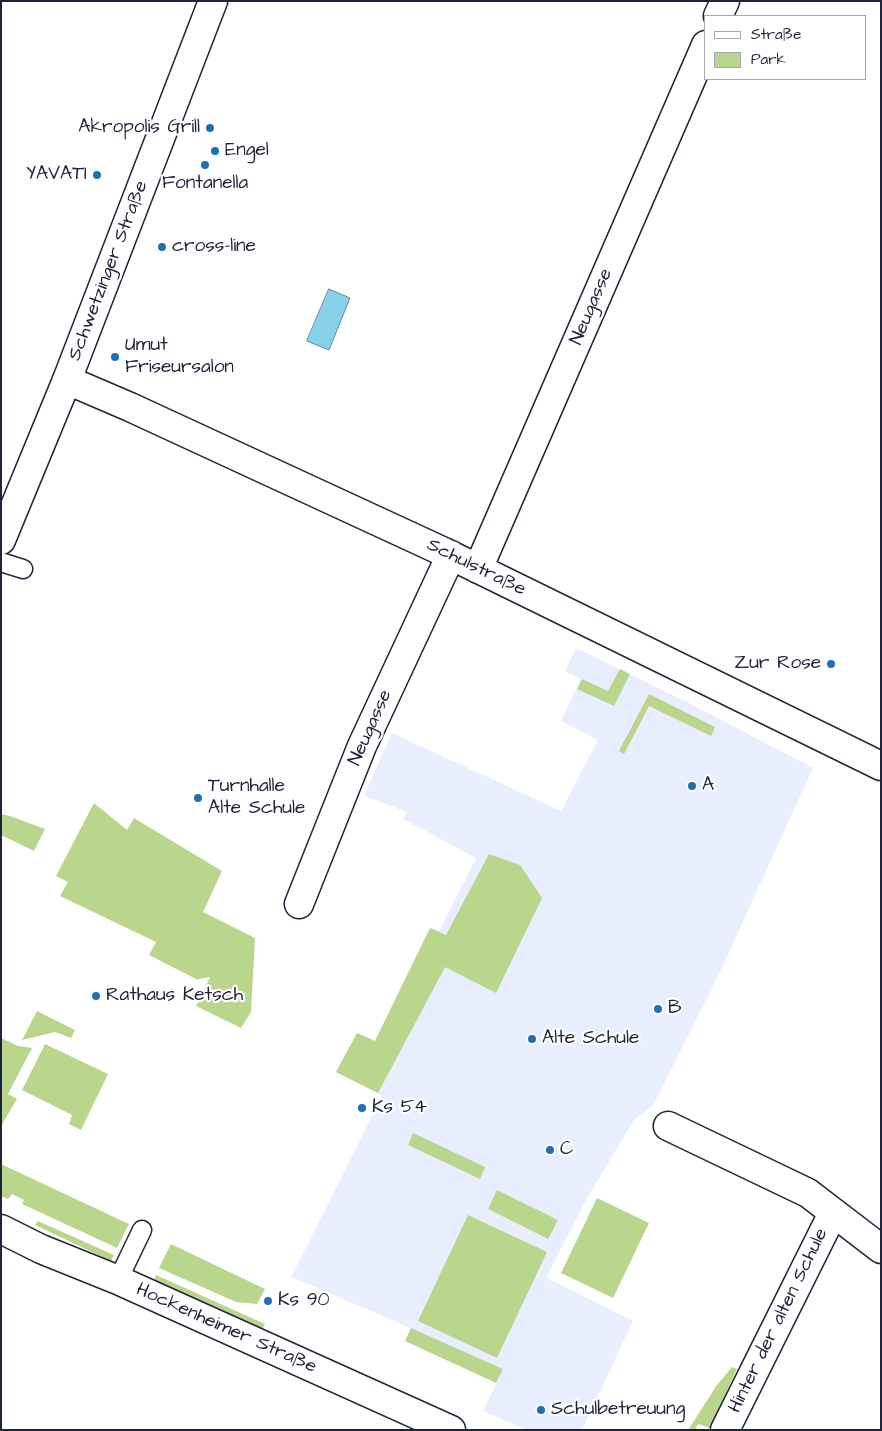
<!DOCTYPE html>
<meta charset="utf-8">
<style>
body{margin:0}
#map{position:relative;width:882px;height:1431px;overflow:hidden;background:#fff;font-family:"Architects Daughter",sans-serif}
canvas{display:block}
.frame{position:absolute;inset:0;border:2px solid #22223b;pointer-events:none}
.legend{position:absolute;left:704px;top:15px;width:162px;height:65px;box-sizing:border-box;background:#fff;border:1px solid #a7a7b1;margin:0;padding:6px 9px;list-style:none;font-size:15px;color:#22223b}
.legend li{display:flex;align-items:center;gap:10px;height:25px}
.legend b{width:25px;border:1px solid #a7a7b1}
</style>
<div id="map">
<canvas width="882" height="1431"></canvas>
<div class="frame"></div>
<ul class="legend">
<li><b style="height:6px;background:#fff"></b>Straße</li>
<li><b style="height:14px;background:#bad58c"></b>Park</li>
</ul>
</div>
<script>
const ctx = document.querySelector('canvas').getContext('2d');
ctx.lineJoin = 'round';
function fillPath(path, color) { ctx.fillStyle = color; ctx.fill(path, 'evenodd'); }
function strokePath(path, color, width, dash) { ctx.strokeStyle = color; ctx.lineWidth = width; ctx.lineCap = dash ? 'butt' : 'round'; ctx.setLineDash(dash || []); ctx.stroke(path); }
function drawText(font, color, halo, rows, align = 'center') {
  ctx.font = font + ' "Architects Daughter",sans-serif'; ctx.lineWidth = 4.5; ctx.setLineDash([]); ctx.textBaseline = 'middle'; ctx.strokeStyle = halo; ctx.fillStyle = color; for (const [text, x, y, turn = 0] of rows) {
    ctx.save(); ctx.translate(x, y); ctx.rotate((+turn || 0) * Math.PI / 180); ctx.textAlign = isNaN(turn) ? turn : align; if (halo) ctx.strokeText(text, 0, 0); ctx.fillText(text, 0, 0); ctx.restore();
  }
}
const built = new Path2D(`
 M576,648l111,54 126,66 -100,219 -60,118 -19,15 -47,78 -41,80 87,43 -51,109h-56l-43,-19 20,-42 -92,-41 -120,-51 91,-181 -46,-24 21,-39 18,8 55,-113 9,3 37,-73 -73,-39 4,-7 -43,-16 28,-63 169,78 37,-71 -37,-19 20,-42 -16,-8z`);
const green = new Path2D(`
 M620,669l10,5 -16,32 -37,-17 5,-10 26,12z
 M649,694l66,33 -4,9 -62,-30 -25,48 -5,-3z
 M94,803l33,27 7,-12 88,53 -19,41 52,26 -4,74 -10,16 -45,-22 14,-29 -11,2 -1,1 -49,-25 7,-13 -96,-46 8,-14 -12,-6z
 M1,814l9,2 35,13 -11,22 -33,-16z
 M489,854l31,11 22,33 -46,95 -51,-26 -67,126 -42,-21 21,-39 18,8 55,-113 16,7z
 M37,1011l38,19 -4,8 -16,-6 -33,8z
 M1,1038l17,8 14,2 -24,46 9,5 -16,27z
 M45,1044l63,30 -27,56 -12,-6 3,-9 -50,-25z
 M413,1133l72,34 -5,12 -72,-34z
 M1,1164l128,60 -12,24 -95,-44 2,-4 -12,-6 -4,5 -7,-3z
 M497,1190l61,30 -10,19 -60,-30z
 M597,1198l52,25 -36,75 -52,-25z
 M468,1215l79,37 -50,106 -79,-37z
 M38,1221l76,34 -3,6 -76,-36z
 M171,1244l94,45 -8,15 -21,-2 -77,-34z
 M156,1275l109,49 -3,6 -108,-50z
 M411,1328l92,41 -7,14 -91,-42z
 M732,1367l5,2 -27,59 -12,-4 -3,6h-7l29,-45z`);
const water = new Path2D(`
 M329,289l21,9 -21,52 -22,-9z`);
const service = new Path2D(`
 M1,562l22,7
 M118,1280l24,-50`);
const minor = new Path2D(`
 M718,16l7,-15
 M67,380l63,27 314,145 437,214
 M478,569l228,-524
 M299,904l63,-158 89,-191
 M668,1126l140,67 73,56
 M725,1430l108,-217`);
const tertiary = new Path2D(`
 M1,540l66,-160 146,-379
 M1,1229l40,20 77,31 333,150`);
const markers = [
 [210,128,5,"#1f6fb2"],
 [215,151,5,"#1f6fb2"],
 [205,165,5,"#1f6fb2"],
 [97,175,5,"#1f6fb2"],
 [162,247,5,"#1f6fb2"],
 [115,357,5,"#1f6fb2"],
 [831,664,5,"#1f6fb2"],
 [692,786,5,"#1f6fb2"],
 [198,798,5,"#1f6fb2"],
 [96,996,5,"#1f6fb2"],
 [658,1009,5,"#1f6fb2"],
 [532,1039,5,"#1f6fb2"],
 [362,1108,5,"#1f6fb2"],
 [550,1150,5,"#1f6fb2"],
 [268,1301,5,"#1f6fb2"],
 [541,1410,5,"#1f6fb2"]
];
const poiNames = [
 ["Akropolis Grill",200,128,"right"],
 ["Engel",225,151],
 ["YAVATI",87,175,"right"],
 ["Fontanella",205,184,"center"],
 ["cross-line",172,247],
 ["Umut",125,346],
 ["Friseursalon",125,368],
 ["Zur Rose",821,664,"right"],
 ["A",702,786],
 ["Turnhalle",208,787],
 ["Alte Schule",208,809],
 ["Rathaus Ketsch",106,996],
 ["B",668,1009],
 ["Alte Schule",542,1039],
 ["Ks 54",372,1108],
 ["C",560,1150],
 ["Ks 90",278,1301],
 ["Schulbetreuung",551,1410]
];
const streetNames = [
 ["Schwetzinger Straße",109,271,-69],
 ["Neugasse",592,307,-67],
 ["Schulstraße",476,568,26],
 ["Neugasse",371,728,-66],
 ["Hinter der alten Schule",779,1321,-64],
 ["Hockenheimer Straße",226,1329,24]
];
fillPath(built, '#e8eefd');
fillPath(green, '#bad58c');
fillPath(water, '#87d1e8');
strokePath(water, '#5f8ba3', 1);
strokePath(service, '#22223b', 21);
strokePath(minor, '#22223b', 31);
strokePath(tertiary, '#22223b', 31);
strokePath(service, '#fff', 18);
strokePath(minor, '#fff', 28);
strokePath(tertiary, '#fff', 28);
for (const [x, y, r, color] of markers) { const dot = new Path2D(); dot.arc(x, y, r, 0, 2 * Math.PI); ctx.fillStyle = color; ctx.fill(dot); strokePath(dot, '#fff', 2); }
drawText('19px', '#22223b', '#fff', poiNames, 'left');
drawText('19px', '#22223b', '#fff', streetNames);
</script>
